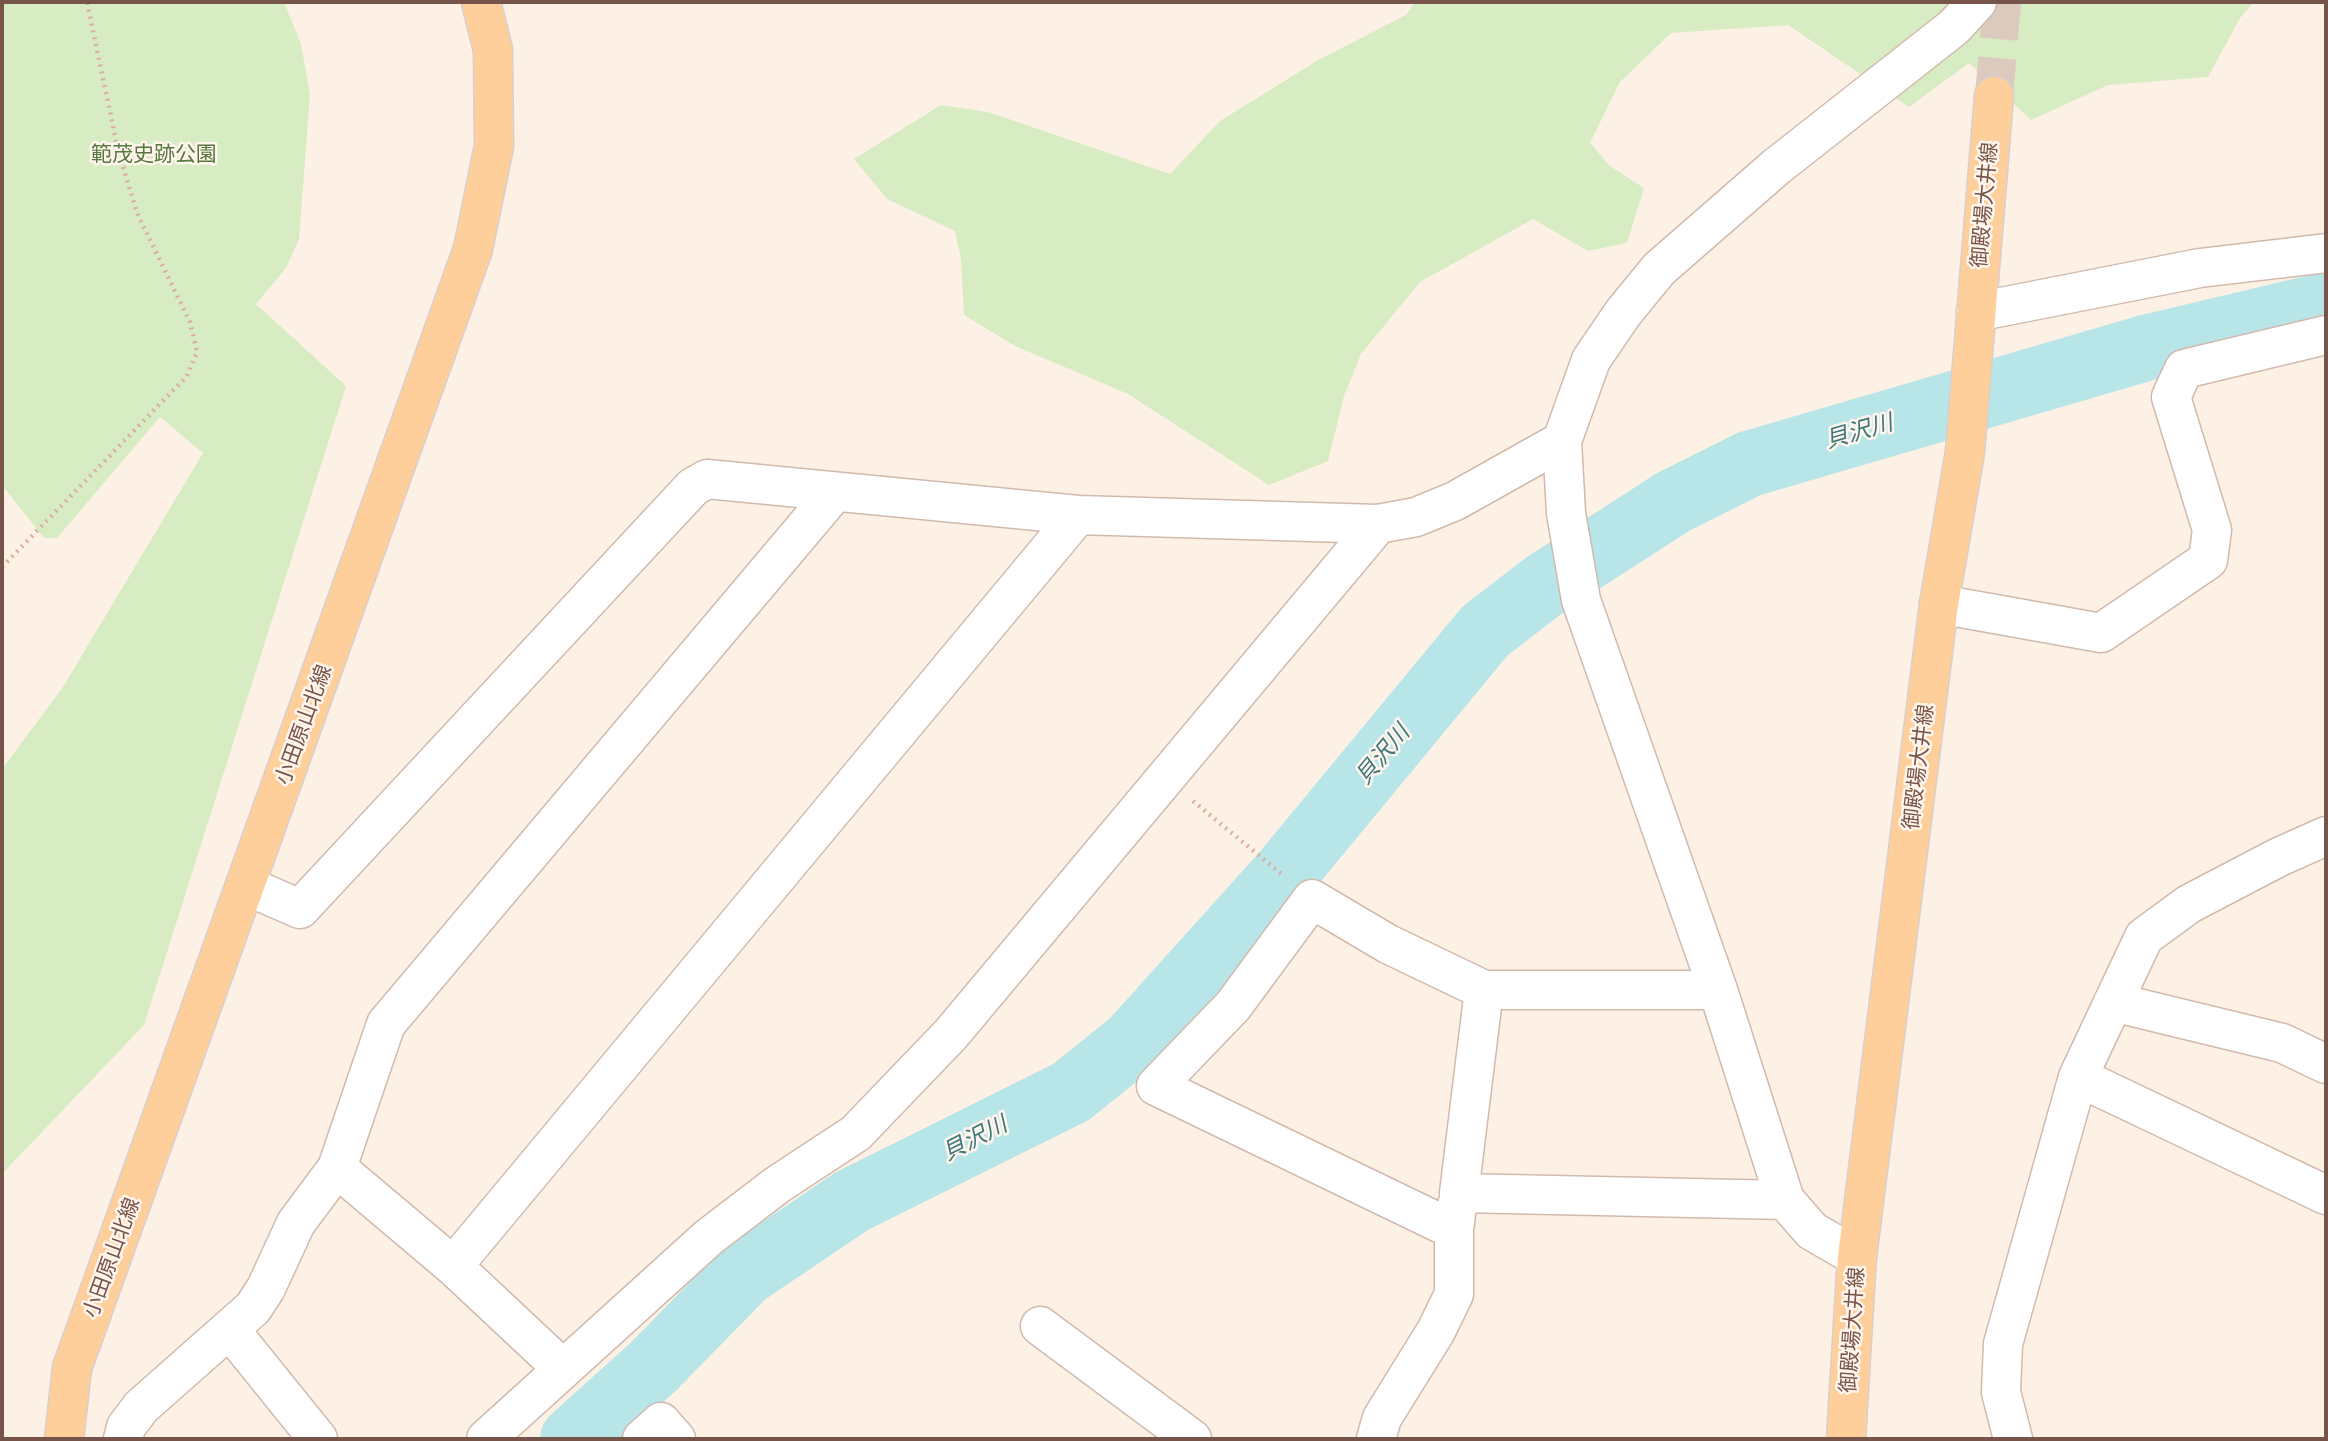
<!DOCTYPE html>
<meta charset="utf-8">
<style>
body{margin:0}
#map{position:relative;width:2328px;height:1441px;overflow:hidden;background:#fdf1e5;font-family:Montserrat,sans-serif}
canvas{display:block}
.frame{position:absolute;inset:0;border:4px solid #775449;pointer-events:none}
</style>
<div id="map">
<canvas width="2328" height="1441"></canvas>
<div class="frame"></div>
</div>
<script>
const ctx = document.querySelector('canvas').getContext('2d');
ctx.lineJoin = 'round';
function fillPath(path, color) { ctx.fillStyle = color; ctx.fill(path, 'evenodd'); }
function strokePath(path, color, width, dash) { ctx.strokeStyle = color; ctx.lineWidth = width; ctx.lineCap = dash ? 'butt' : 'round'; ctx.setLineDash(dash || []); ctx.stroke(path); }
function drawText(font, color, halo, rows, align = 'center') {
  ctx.font = font + ' Montserrat,"Noto Sans JP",sans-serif'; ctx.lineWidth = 5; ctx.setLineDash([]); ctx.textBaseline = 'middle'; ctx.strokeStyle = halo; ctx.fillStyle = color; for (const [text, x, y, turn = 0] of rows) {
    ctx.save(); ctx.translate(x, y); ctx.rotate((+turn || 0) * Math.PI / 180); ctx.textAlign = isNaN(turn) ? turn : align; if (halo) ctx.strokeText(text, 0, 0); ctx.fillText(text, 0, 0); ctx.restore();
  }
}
const green = new Path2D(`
 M2,2h282l17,42 9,50 -11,145 -13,29 -30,36 90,82 -202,639 -142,149v-405l61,-82 140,-234 -43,-36 -103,121h-13l-42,-53z
 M1415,2h839l-14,16 -32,59 -100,8 -77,35 -62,-57 -60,44 -121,-82 -117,8 -51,49 -30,61 20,23 34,22 -17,55 -39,8 -55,-32 -113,63 -59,72 -17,42 -16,65 -59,24 -141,-91 -113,-48 -51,-31 -3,-55 -6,-29 -68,-32 -33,-40 87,-54 47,7 182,62 50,-53 100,-62 86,-44z`);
const river = new Path2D(`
 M573,1439l80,-72 91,-93 108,-73 219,-109 61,-49 153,-170 200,-242 61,-47 127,-82 76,-38 400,-117 177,-42`);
const majorTunnel = new Path2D(`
 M1994,96l8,-94`);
const path = new Path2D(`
 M2,567l185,-191 10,-24 -7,-30 -53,-109 -19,-63 -31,-148
 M1193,801l91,75`);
const minor = new Path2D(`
 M1976,312l224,-44 126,-15
 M1939,604l162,29 107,-73 4,-30 -41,-133 13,-28 142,-34
 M247,886l53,23 393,-422 14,-8 371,36 300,9 38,-7 39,-16 107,-60
 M1484,990l-25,203 326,7
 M2113,1002l169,41 44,21
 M2078,1077l248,118
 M337,1168l116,98 110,103
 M1454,1230l-298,-144 77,-80 79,-107 76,45 96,46h234
 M1857,1257l-45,-26 -27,-31 -67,-210 -137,-390 -15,-87 -4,-72 29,-81 32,-47 36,-44 117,-102 178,-140 23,-25
 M453,1266l625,-751
 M1040,1326l152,113
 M230,1330l88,109
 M123,1439l3,-12 15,-20 112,-99 13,-20 30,-65 41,-55 49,-144 448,-531
 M486,1439l223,-202 68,-52 79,-52 95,-99 427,-510
 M642,1439l19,-17 15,17
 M1376,1439l6,-21 54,-87 18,-37v-64l3,-25
 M2013,1439l-12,-47 2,-48 75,-267 66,-140 45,-33 90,-47 47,-21`);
const major = new Path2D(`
 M64,1439l8,-71 401,-1119 21,-103 -1,-96 -12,-48
 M1846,1439l11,-182 82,-653 26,-152 29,-356`);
const parkNames = [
 ["範茂史跡公園",154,155]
];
const streetNames = [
 ["御殿場大井線",1985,205,-85],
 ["小田原山北線",304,725,-70],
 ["御殿場大井線",1919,767,-83],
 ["小田原山北線",112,1258,-70],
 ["御殿場大井線",1853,1330,-86]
];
const waterNames = [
 ["貝沢川",1859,432,-16],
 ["貝沢川",1383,755,-50],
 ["貝沢川",975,1139,-27]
];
fillPath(green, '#d7ecc2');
strokePath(river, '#b8e6e8', 66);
strokePath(majorTunnel, '#dccabe', 38, [38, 19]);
strokePath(minor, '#d1baad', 41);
strokePath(major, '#d9cfcc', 41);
strokePath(path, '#d9af9e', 4.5, [2, 5]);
strokePath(minor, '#fff', 38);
strokePath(major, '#fecf9b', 38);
drawText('21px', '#54783d', '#fff5ec', parkNames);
drawText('21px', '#775449', '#fff5ec', streetNames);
drawText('italic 23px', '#3c787d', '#fff5ec', waterNames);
</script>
